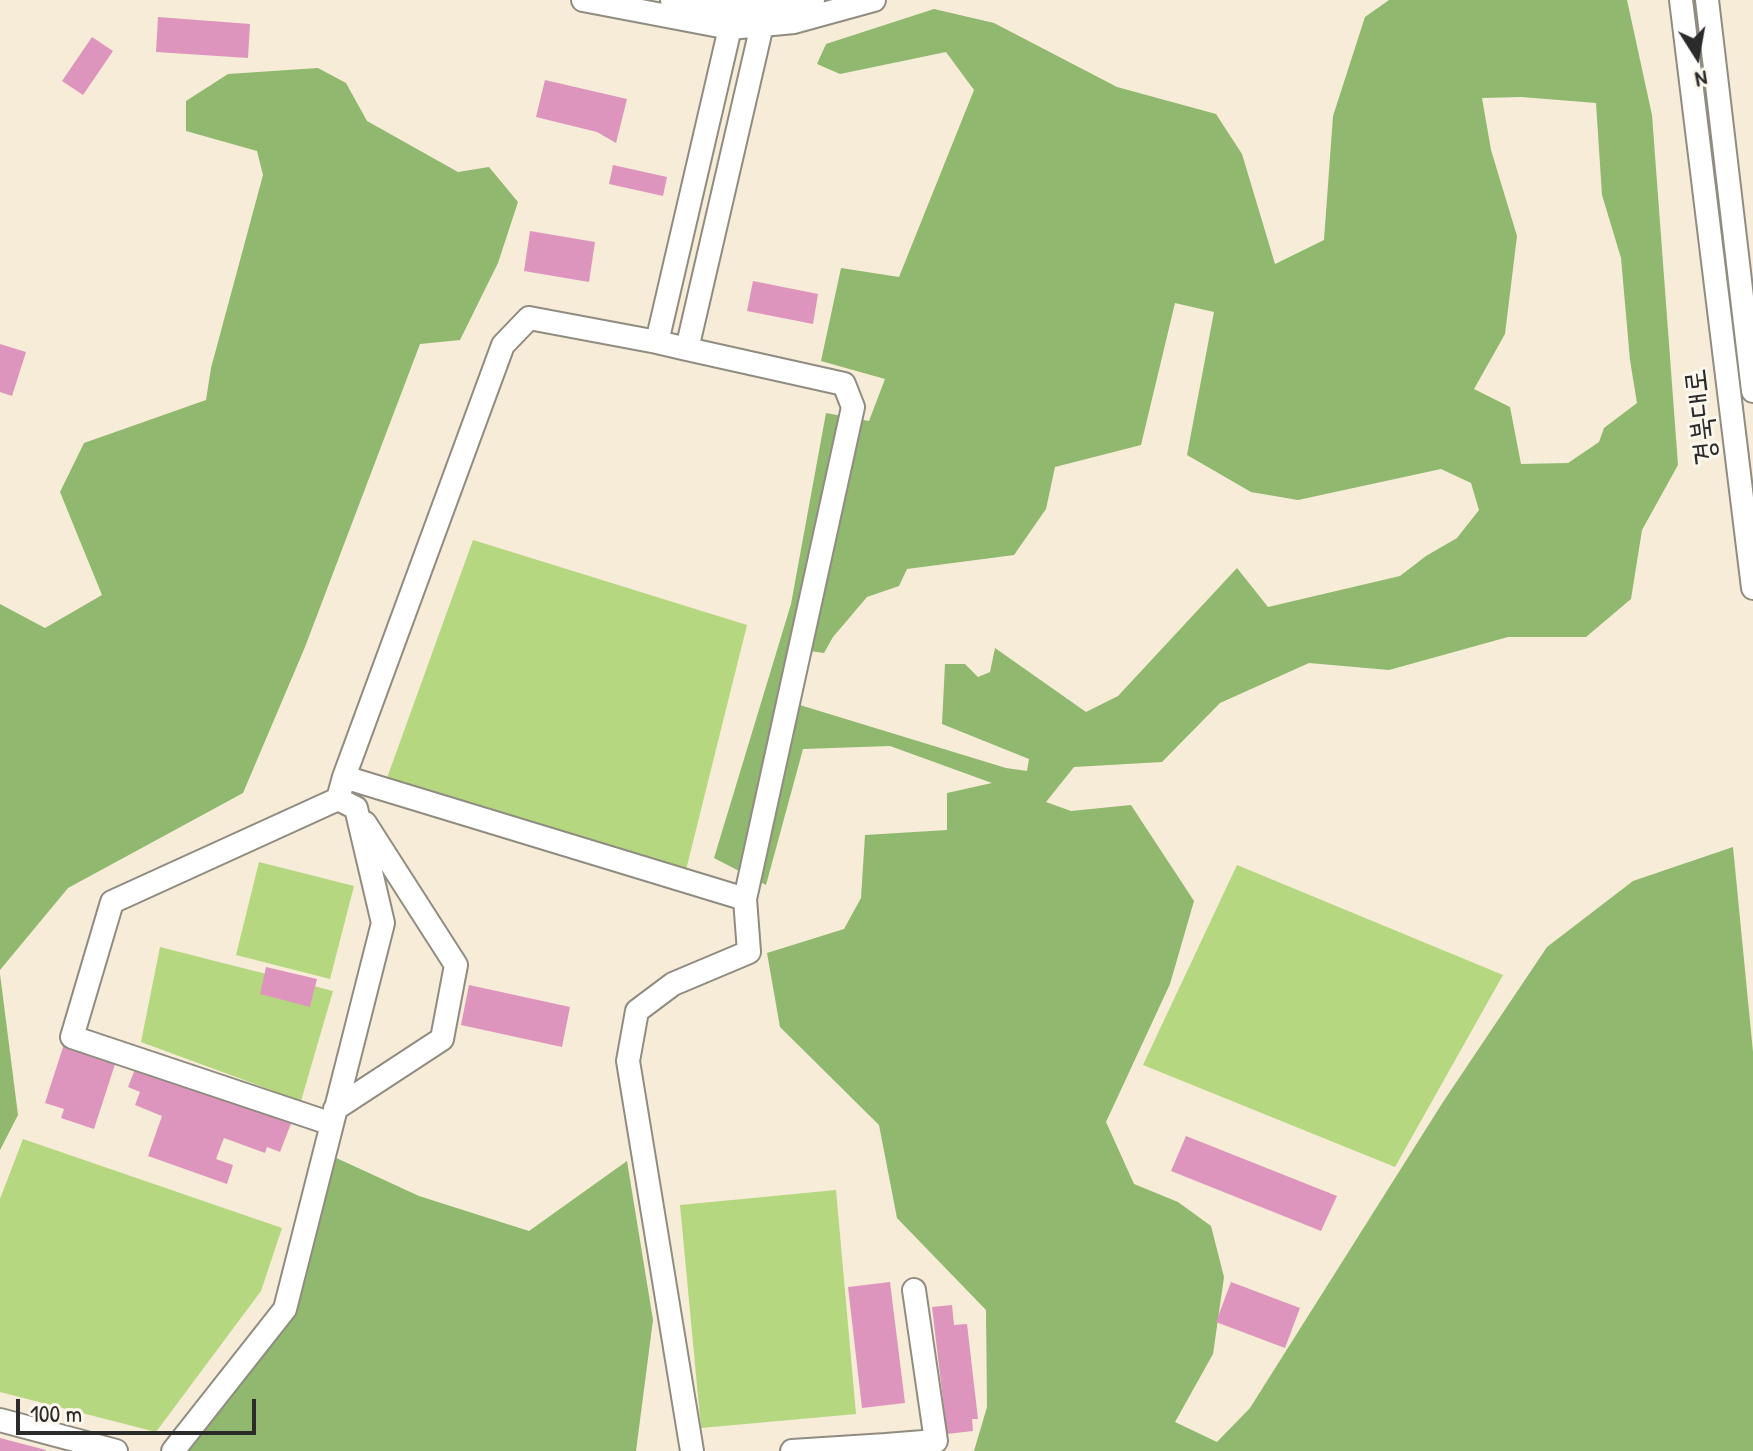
<!DOCTYPE html>
<meta charset="utf-8">
<style>
body{margin:0}
#map{position:relative;width:1753px;height:1451px;overflow:hidden;background:#f6ecd7;font-family:"Patrick Hand",sans-serif}
canvas{display:block}
.north{position:absolute;left:1657px;top:16px;width:80px;height:80px;-webkit-text-stroke:6px #fbf7ec;paint-order:stroke;rotate:169deg;font-size:22px;font-weight:700;line-height:32px;text-align:center;color:#2b2b2b}
.north::after{content:'';display:block;margin:auto;width:28px;height:36px;background:#2b2b2b;clip-path:polygon(50% 0,100% 100%,50% 72%,0 100%)}
.scale{position:absolute;left:16px;top:1399px;width:240px;height:36px;box-sizing:border-box;border:4px solid #2b2b2b;border-top:0;padding-left:10px;font-size:24px;line-height:28px;white-space:nowrap;color:#2b2b2b;-webkit-text-stroke:6px #fbf7ec;paint-order:stroke}
</style>
<div id="map">
<canvas width="1753" height="1451"></canvas>
<div class="north">N</div>
<div class="scale">100 m</div>
</div>
<script>
const ctx = document.querySelector('canvas').getContext('2d');
ctx.lineJoin = 'round';
function fillPath(path, color) { ctx.fillStyle = color; ctx.fill(path, 'evenodd'); }
function strokePath(path, color, width, dash) { ctx.strokeStyle = color; ctx.lineWidth = width; ctx.lineCap = dash ? 'butt' : 'round'; ctx.setLineDash(dash || []); ctx.stroke(path); }
function drawText(font, color, halo, rows, align = 'center') {
  ctx.font = font + ' "Patrick Hand","Poor Story",sans-serif'; ctx.lineWidth = 6; ctx.setLineDash([]); ctx.textBaseline = 'middle'; ctx.strokeStyle = halo; ctx.fillStyle = color; for (const [text, x, y, turn = 0] of rows) {
    ctx.save(); ctx.translate(x, y); ctx.rotate((+turn || 0) * Math.PI / 180); ctx.textAlign = isNaN(turn) ? turn : align; if (halo) ctx.strokeText(text, 0, 0); ctx.fillText(text, 0, 0); ctx.restore();
  }
}
const green = new Path2D(`
 M473,540l274,85 -61,245 -299,-92z
 M259,862l95,24 -24,93 -94,-24z
 M1237,865l266,110 -108,192 -252,-102z
 M160,947l173,44 -32,110 -160,-59z
 M23,1139l259,89 -21,63 -105,141 -156,-40v-193z
 M836,1190l20,224 -155,14 -21,-223z`);
const forest = new Path2D(`
 M1389,0h238l25,115 26,350 -36,65 -11,69 -45,38h-78l-119,33 -80,-7 -89,40 -58,59 -88,5 -28,35 25,9 60,-6 63,96 -24,83 -64,138 28,62 44,18 33,24 13,51 -11,77 -38,68 42,20 33,-34 193,-306 104,-155 86,-66 100,-34 20,205v399h-779l13,-44 -1,-97 -89,-92 -18,-93 -99,-98 -13,-74 77,-24 17,-31 4,-63 82,-5v-37l45,-10 -102,-37 -87,3 -37,136 -52,-27 77,-254 35,-191 43,8 16,-42 -64,-18 20,-93 58,9 75,-187 -28,-38 -106,22 -23,-10 9,-20 108,-35 60,14 123,64 99,27 26,40 33,110 49,-24 9,-124 32,-99zM1521,97l75,6 6,92 19,63 9,102 7,43 -33,25 -5,14 -31,21 -47,1 -11,-57 -36,-18 31,-55 12,-98 -26,-86 -9,-52zM1175,303l39,9 -27,143 64,37 47,8 143,-31 30,14 8,27 -22,28 -31,18 -26,20 -132,31 -31,-39 -119,128 -32,16 -91,-64 -5,24 -12,5 -13,-13h-20l-3,60 87,35 -2,12 -21,-3 -216,-66 12,-52 22,3 9,-16 34,-40 32,-11 8,-17 107,-14 32,-46 9,-42 86,-22z
 M318,68l28,15 21,38 91,51 31,-5 29,35 -20,61 -38,77 -40,4 -115,303 -62,146 -175,95 -68,82v-366l45,24 57,-33 -42,-103 24,-49 122,-43 5,-32 52,-193 -6,-24 -71,-20v-30l42,-27z
 M0,974l18,141 -18,35z
 M332,1156l87,40 110,35 98,-70 26,159 -17,131h-450l104,-132z`);
const building = new Path2D(`
 M158,17l92,7 -2,34 -92,-6z
 M92,37l21,14 -30,44 -21,-14z
 M545,80l82,19 -11,44 -19,-11 -61,-15z
 M613,165l54,12 -4,19 -54,-12z
 M530,231l65,11 -6,40 -65,-11z
 M753,281l65,13 -5,30 -66,-13z
 M0,344l26,8 -14,44 -12,-4z
 M266,967l51,12 -7,28 -50,-13z
 M469,985l101,22 -8,40 -101,-22z
 M65,1041l52,17 -23,71 -33,-11 3,-9 -19,-6z
 M137,1064l155,57 -12,31 -13,-5 -2,6 -41,-15 -8,21 17,6 -6,19 -79,-28 14,-40 -27,-11 5,-13 -12,-5z
 M1186,1136l151,60 -16,35 -150,-60z
 M890,1282l15,121 -43,5 -14,-121z
 M1231,1282l69,26 -15,40 -69,-26z
 M952,1305l2,20 13,-1 11,95h-6l1,12 -26,3 -15,-127z
 M0,1438l46,12v1h-46z`);
const minor = new Path2D(`
 M583,0l147,28 64,-6 80,-22
 M672,0l54,10 87,-10
 M1681,0l72,588
 M1707,0l46,391
 M730,28l-73,314 30,7 75,-324
 M657,342l-128,-24 -26,27 -159,432 401,122 108,-492 -9,-23 -157,-35
 M338,799l18,9 27,115 -51,201 -260,-87 40,-135 226,-103 6,-22
 M335,1109l107,-70 14,-74 -91,-142
 M0,1420l116,31
 M886,1445l50,-4 -22,-151
 M173,1451l112,-142 47,-185
 M692,1451l-64,-390 9,-50 36,-27 76,-32 -4,-53
 M792,1451l94,-6v6`);
const streetNames = [
 ["경북대로",1702,417,-97]
];
fillPath(green, '#b5d77f');
fillPath(forest, '#90b86e');
fillPath(building, '#de95bd');
strokePath(minor, '#908c81', 26);
strokePath(minor, '#fff', 22);
drawText('30px', '#2b2b2b', '#fbf7ec', streetNames);
</script>
